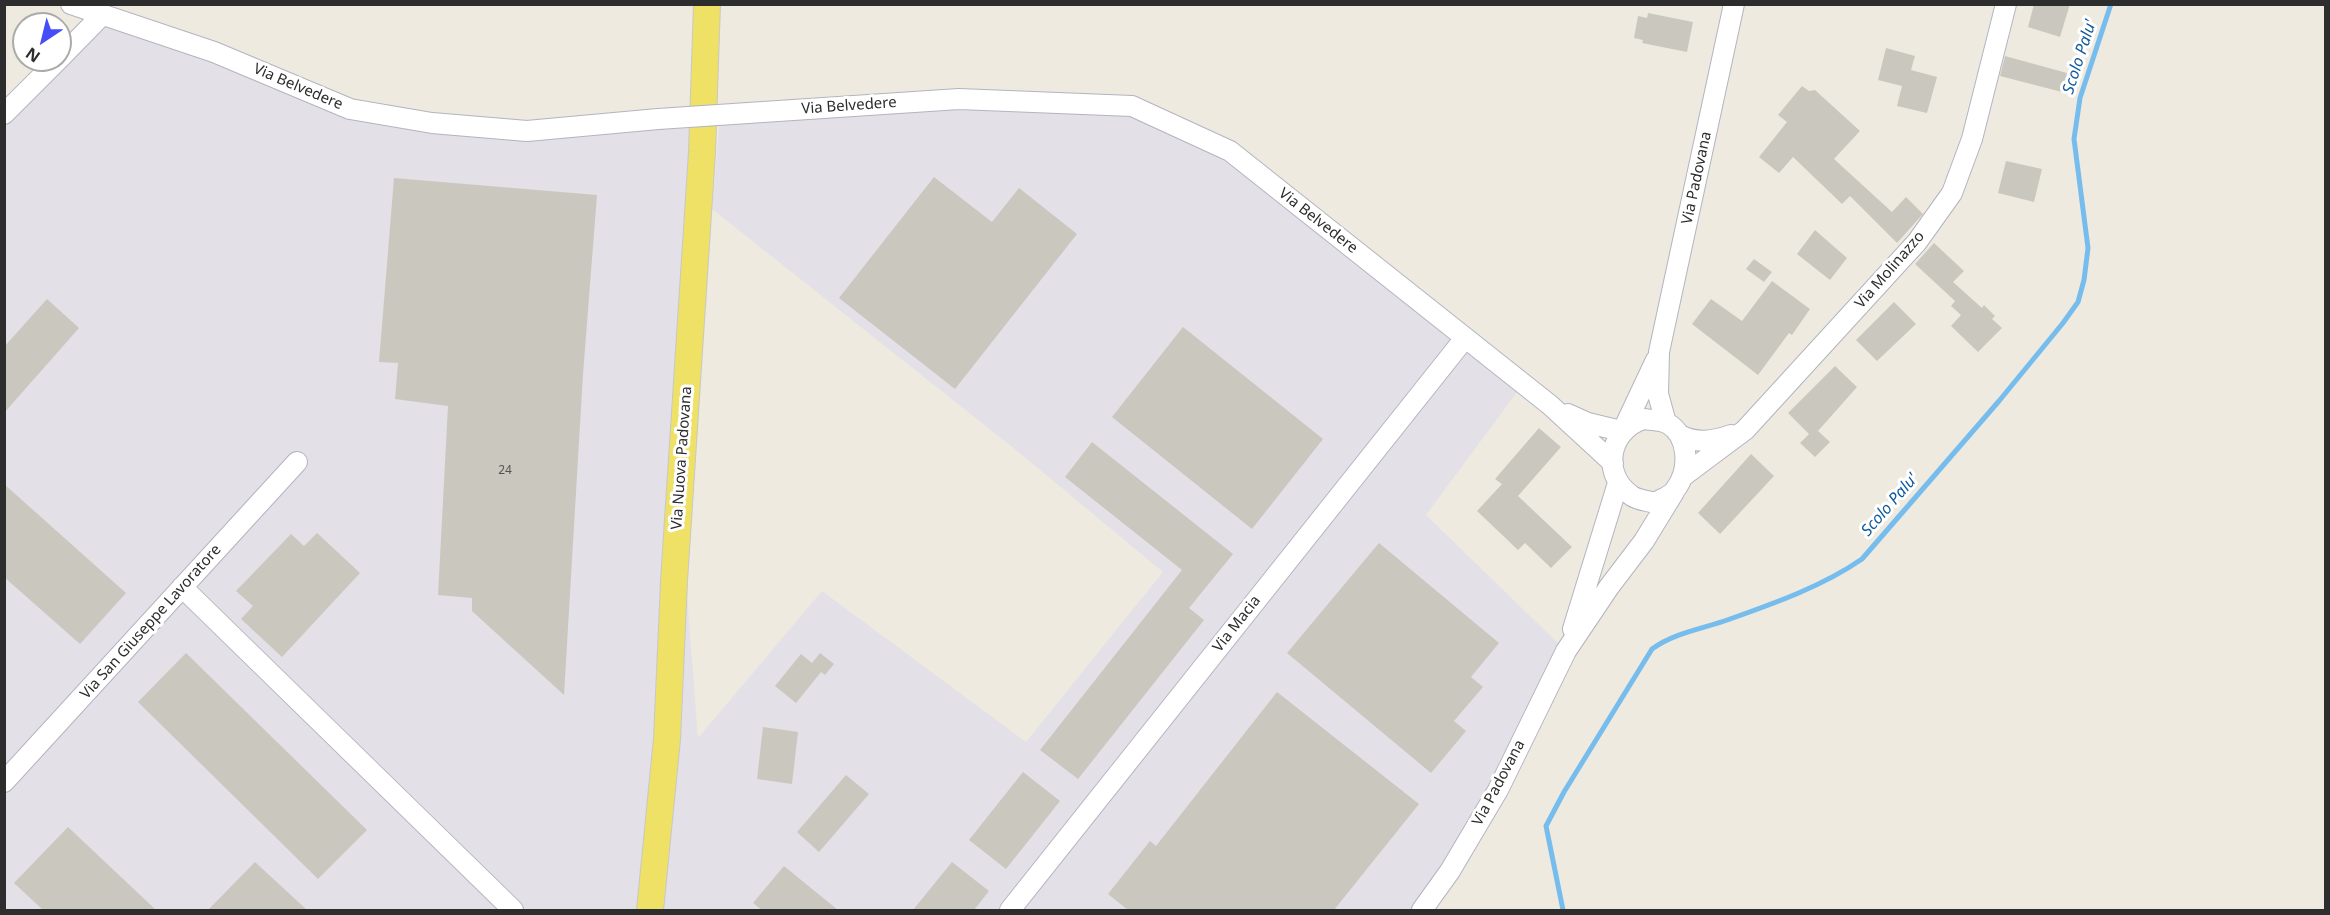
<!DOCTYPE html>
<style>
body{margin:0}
#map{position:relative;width:2330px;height:915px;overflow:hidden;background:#eeeae0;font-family:"Noto Sans",sans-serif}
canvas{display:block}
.frame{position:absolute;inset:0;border:6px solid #2d2d2d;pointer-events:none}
.north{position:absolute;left:12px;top:12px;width:60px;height:60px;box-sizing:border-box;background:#fff;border:2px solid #ababab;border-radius:50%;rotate:215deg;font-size:16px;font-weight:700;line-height:24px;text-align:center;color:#2d2d2d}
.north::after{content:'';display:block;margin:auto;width:21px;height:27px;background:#444df7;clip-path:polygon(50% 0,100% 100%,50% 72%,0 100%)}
</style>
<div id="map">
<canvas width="2330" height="915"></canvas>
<div class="frame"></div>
<div class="north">N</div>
</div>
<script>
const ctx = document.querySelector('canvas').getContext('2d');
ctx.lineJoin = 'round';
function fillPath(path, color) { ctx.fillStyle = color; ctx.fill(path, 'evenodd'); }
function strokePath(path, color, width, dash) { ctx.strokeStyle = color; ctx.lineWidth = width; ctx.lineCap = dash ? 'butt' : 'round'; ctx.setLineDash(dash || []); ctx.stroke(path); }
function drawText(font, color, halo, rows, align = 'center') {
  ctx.font = font + ' "Noto Sans",sans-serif'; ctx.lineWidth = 6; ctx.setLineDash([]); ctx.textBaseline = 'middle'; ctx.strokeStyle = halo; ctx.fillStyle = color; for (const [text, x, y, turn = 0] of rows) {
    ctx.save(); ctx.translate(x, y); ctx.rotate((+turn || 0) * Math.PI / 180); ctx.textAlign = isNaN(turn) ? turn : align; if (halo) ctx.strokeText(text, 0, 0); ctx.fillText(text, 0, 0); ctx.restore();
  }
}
const industrial = new Path2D(`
 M103,14l247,95 177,22 176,-15 -24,376 19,246 124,-147 204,151 137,-170 -142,-118 -309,-245 8,-92 239,-18 173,7 98,45 293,233 -97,131 140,136 -132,259h-1429v-796z`);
const stream = new Path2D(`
 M1563,910l-17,-84 18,-34 88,-143c24,-17 51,-20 78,-30 45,-16 93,-33 132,-60l137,-158 64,-78 15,-21 6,-22 4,-32 -14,-109 6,-41 31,-94`);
const building = new Path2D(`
 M2034,4h36l-10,33 -32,-10z
 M1648,13l45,9 -6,30 -45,-9 1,-3 -9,-2 4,-22 9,2z
 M1886,48l29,8 -4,14 26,7 -10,36 -30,-7 5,-20 -24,-6z
 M2005,56l62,17 -5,19 -62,-16z
 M1802,86l7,5 6,-1 45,41 -26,28 58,53 14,-15 17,17 -26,29 -47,-47 -8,8 -49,-47 -14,16 -20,-16 28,-35 -9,-7z
 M2006,161l36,8 -8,33 -36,-9z
 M934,177l58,45 27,-34 58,46 -122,155 -116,-91z
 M394,178l203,17 -14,179 -19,321 -92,-84v-13l-34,-3 10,-189 -53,-7 3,-36 -19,-1z
 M1815,230l32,28 -17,22 -33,-26z
 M1934,243l30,28 -11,11 29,26 2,-3 11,11 -3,3 10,9 -24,24 -27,-26 10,-11 -10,-9 4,-5 -40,-37z
 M1754,259l18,13 -8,10 -18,-13z
 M1772,281l38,28 -18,26 -3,-2 -31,42 -66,-51 19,-25 31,22z
 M47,299l32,29 -75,85v-66z
 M1894,302l22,22 -39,37 -21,-21z
 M1183,327l140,112 -71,90 -140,-112z
 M1835,366l22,21 -39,44 12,11 -15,15 -15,-14 9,-9 -21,-21z
 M1539,428l22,19 -43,49 54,51 -21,21 -26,-25 -7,7 -41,-39 25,-27 -7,-5z
 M1092,442l141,112 -44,54 15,12 -126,159 -38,-29 142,-180 -117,-93z
 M1751,454l23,22 -54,58 -22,-21z
 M4,484l122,109 -46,51 -76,-67z
 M317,533l43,40 -78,84 -41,-38 12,-13 -17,-15 55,-57 13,12z
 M1379,543l120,100 -28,34 12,10 -29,34 12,10 -35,42 -144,-120z
 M186,653l181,177 -49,49 -180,-177z
 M820,653l14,11 -9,11 -4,-3 -25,31 -21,-17 26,-32 11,9z
 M1277,692l142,112 -85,106h-206l-20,-16 42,-53 6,5z
 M763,727l35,5 -6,52 -35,-5z
 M1023,772l37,29 -54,68 -37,-29z
 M846,775l23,19 -50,58 -22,-20z
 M68,827l88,83h-113l-29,-27z
 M255,862l52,48h-99z
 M952,862l37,29 -15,19h-61z
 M784,866l22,18 32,26h-76l-9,-7z`);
const minor = new Path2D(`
 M71,4l143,48 136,57 82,14 95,8 131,-12
 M60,58l43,-44
 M748,113l211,-14 173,7 98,45 320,254 63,58
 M4,114l54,-54
 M1568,414l20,9 33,8
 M1643,419c7,1 18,1 24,4 23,13 23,48 8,67 -4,6 -14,9 -20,13 -7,-2 -17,-3 -23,-7 -31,-21 -24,-65 11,-77z
 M1666,423l-8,-29 1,-42 75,-348
 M1623,430l33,-70
 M1680,435c17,9 34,6 51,0
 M1682,477l63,-47 172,-188 35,-49 20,-54 34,-135
 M182,587l331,323
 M1573,629l45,-146
 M4,782l293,-320
 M1010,910l455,-572
 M1422,910l28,-39 48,-81 68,-139 43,-64 35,-46 30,-49`);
const major = new Path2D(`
 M650,910l17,-171 7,-158 28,-429 5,-148`);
const minorBridge = new Path2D(`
 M658,119l90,-6`);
const numberNames = [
 ["24",505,471]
];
const streetNames = [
 ["Via Belvedere",298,87,23],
 ["Via Belvedere",849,106,-4],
 ["Via Padovana",1697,178,-78],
 ["Via Belvedere",1318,221,38],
 ["Via Molinazzo",1890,270,-49],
 ["Via Nuova Padovana",682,458,-86],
 ["Via San Giuseppe Lavoratore",151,622,-48],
 ["Via Macia",1237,624,-52],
 ["Via Padovana",1499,783,-62]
];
const waterNames = [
 ["Scolo Palu'",2080,57,-72],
 ["Scolo Palu'",1890,505,-49]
];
fillPath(industrial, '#e3e0e7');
strokePath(stream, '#76bded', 5);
fillPath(building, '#cac8be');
strokePath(minor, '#b3b4c0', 22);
strokePath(major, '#c8c8c8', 28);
strokePath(minor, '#fff', 20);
strokePath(major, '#eee165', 26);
strokePath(minorBridge, '#b3b4c0', 22, []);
strokePath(minorBridge, '#fff', 20);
drawText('12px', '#545451', null, numberNames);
drawText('15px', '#2d2d2d', '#fff', streetNames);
drawText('italic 16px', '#105a9e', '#fff', waterNames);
</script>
